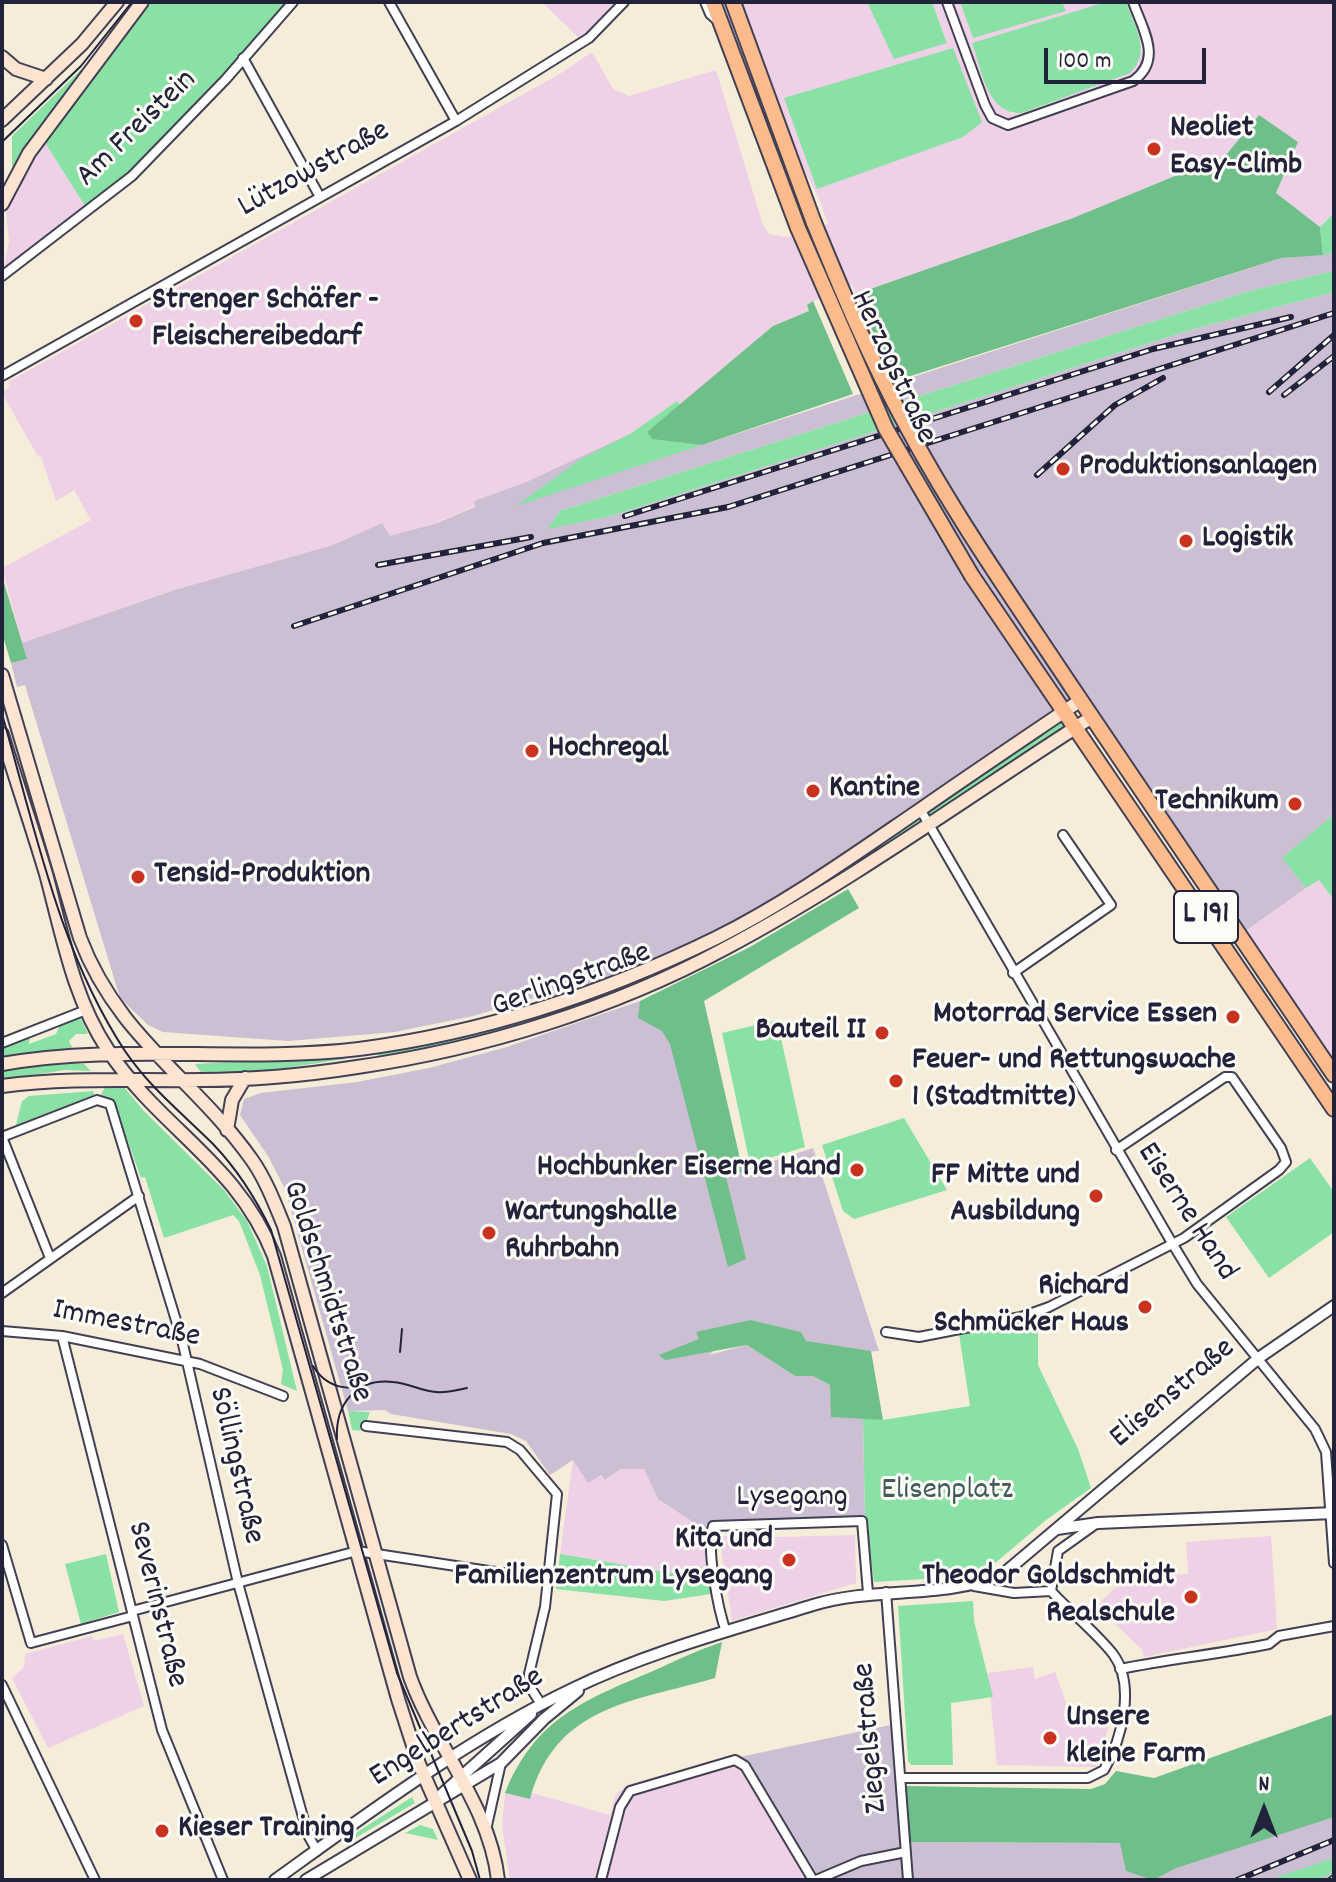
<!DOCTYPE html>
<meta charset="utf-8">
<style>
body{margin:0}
#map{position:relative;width:1336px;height:1882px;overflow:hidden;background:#f5edd9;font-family:Dekko,sans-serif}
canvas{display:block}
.frame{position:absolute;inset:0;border:4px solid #22223b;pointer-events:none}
.north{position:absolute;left:1224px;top:1770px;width:80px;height:80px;-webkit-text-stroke:6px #fdfcf7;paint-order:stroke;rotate:0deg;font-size:22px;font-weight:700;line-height:32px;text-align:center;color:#22223b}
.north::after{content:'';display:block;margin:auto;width:28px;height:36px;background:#22223b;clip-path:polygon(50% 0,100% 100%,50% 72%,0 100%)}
.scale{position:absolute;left:1044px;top:48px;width:162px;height:36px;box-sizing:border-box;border:4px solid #22223b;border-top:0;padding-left:10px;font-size:24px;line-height:28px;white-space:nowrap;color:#22223b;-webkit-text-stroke:6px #fdfcf7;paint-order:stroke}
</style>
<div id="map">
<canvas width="1336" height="1882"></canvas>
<div class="frame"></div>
<div class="north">N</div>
<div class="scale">100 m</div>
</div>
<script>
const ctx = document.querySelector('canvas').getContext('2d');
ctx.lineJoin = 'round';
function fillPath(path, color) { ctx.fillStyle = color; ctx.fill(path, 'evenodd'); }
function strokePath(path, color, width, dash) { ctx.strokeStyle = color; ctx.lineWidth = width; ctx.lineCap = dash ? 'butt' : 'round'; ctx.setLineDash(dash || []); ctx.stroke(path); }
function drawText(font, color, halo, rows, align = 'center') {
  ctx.font = font + ' Dekko,sans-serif'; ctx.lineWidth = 6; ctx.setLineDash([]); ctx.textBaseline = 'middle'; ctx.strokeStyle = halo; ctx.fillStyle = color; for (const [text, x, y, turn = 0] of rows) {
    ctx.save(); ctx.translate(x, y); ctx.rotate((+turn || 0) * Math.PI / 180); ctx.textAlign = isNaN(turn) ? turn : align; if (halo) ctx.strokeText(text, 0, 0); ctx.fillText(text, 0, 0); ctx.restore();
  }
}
const built = new Path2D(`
 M542,2h81l-41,39z
 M714,2h153l27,56 53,-16 -15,-40h28l13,36 92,-28 -3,-8h44l-36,12 -60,100 13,-1 106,-40 14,-24 -17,-47h208v211l-14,14 -44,-34 22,-51 -39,-26 -32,39 -154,63 -217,76 -4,-9 -39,16 -6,4 2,6 -36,15 -92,80 -4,-5 -47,33 -104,48 -52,19 1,5 -37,16 -48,15 -8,-14 -49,22 -160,45 -151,53 -20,-75 89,-48 -17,-30 -18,11 -15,-44 -4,-2 -35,-62 8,-7 -2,-4 555,-310 29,-20 21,37 16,7 87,-26 47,155 6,9 19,3 40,-13 -10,-28z
 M42,138l45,71 -84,65 6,-33 -4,-38z
 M1319,879l15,21v171l-94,-136z
 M573,1460l33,20 15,-11h23l14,30 50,33v34l-36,7 -112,-19z
 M719,1535l20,3 116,-3 1,48 -124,38z
 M1271,1536l6,93 -133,28 -2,-7 -45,-44 19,-20 36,-2v-9l36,-1 -2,-32z
 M123,1634l21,72 -96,42 -36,-70 12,-11 1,-13 67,-18 2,5z
 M1033,1667l2,12 20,-7 13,36 45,3 -16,56 -100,-2 -9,-92z
 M731,1756l9,1 71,123h-301l-8,-54 3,-33 25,6 2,-6 78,22 5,-19 11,-11z`);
const industrial = new Path2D(`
 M1334,253v18l-85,20 -689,220 -12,17 63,-12 579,-186 144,-38v522l-51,44 23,30 -66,47 -159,-235 -141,96 -224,141 -147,61 -31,-1 -65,19 -78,16 -107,9 -125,-9 -15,-7 -28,-27 -95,-313 -8,2 -6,-24 16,-4 -5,-16 152,-53 159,-45 49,-22 8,13 47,-13 38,-16 -1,-6 52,-19 104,-48 72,11 579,-187z
 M640,1001l23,15 17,18 26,149 107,-35 66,203 -18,1 -55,-11 -6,-9 -49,-12 -42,35 38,-10 48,31h18l17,9 2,31 31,2 2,101 -150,3 -7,10 -50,-33 -14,-30h-23l-16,11 -4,-5 -13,8 -15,-23 -23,15 -24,-34 -15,-7 -120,-20 -6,-4 -37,1 -63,-222 -17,-33 -28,-41 4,-16 17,-6 96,-11 72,-14 78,-21z
 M895,1724l11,127 -93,28 -73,-122z
 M1334,1800v80h-515l13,-8 75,-19 2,-11 211,1z`);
const green = new Path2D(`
 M152,2h139l-160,172 -44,35 -45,-71z
 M867,2h65l15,41 -53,16z
 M960,2h102l4,9 -93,27z
 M1106,2h20c9,26 26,49 4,71l-108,40c-35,2 -40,-43 -50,-70z
 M953,48l29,74 -19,15 -146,52 -33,-91z
 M87,64l-75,104v-32z
 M1334,213v40l-11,2 -3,-28z
 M1334,271v21l-144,38 -579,186 -64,13 13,-18 689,-220z
 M677,401l4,5 -34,26 5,7 50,6 -186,61 65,-47 49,-25z
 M1064,712l11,16c-137,87 -272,181 -421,248 -83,38 -172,59 -260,81l-13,1 -7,-5 96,-19 249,-92z
 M1334,814v86l-15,-20 -13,8 -24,-30z
 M80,1017l8,17h-12l-7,7 4,8 -71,9v-11l28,-11 -1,8 27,-10 4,-9z
 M777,1020l28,127 -55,17 -28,-131z
 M345,1056v3l-100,15h-43l-7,-10z
 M61,1062l23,2 7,7 -26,-1 -63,10v-10z
 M106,1086l18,1 19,23 81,80 23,31 20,45 30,125 -16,-7 2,-14 -23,-95 -21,-54 -6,-6 -69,23 -19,-61 -4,1 -28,-78 -12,-6z
 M93,1091l1,4 -78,30 6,-24 7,-5z
 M904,1118l43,72 -93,29 -11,-8 -21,-66z
 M1310,1158l24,34v40l-65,46 -43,-61z
 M1038,1319v46l40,84 13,39 -45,32 -52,44 -38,13 -82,5 -9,-63 -2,-101 20,2 87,-14 -11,-72z
 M348,1411l22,1 -7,19 -11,-1z
 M106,1554l13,58 -38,12 -16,-60z
 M560,1554l112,19 36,-7 3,28 -47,7 -108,-12z
 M973,1601l1,20 19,76 -42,6 2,62h-42l-3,-4 -10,-155z
 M412,1797l3,6 -63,37 -1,-4z
 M420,1825l13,4 5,11 -33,-7z
 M1334,1858v14l-16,8h-50z`);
const forest = new Path2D(`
 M1259,115l39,27 -22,51 44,34 3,28 -42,3 -386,123 -39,-87 217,-76 153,-63z
 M813,301l40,93 -151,51 -50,-6 -5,-7 126,-106 36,-15 -2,-6z
 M2,576l25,83 -16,4 -9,-30z
 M848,889l11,19 -155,93 39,171 -17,5 20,82 -18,8 -58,-223 -8,-13 -24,-13 2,-17 110,-54z
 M751,1320l50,12 5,9 65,10 12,69 -52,-3 -1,-32 -17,-9h-18l-48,-31 -82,15 -6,-5 40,-16 -3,-7z
 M722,1642l-7,36c-82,24 -159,27 -185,121l-25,-6c30,-75 80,-93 148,-122 25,-11 42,-20 69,-29z
 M1334,1714v103l-158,51 -23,12 -27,-9 -6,-28 -211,-1 -4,-56 186,3 14,-5 11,-13 38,7z`);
const minor = new Path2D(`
 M389,2l67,119
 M705,2l5,12 8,7
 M947,2l38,103 7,13 16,7 125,-44c30,-21 10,-51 0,-79
 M243,58l77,139
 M2,276l130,-100 94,-97 67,-77
 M2,376l454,-255 133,-83 35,-36
 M920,809l252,434 25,41 118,145 11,23 8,111
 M1013,973l98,-68 -48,-70
 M2,1043l84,-33
 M2,1137l95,-37 13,4 72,236 56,243 70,252 9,16
 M2,1137l48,121
 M2,1293l137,-97
 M2,1331l60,5 138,28 83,32
 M886,1332l33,5 102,-20 28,-10 135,-69 95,-68 7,-8 -5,-14 -49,-71h-7l-109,73
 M62,1336l100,394 61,150
 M366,1426l141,16 13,8 37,44 -12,113 -16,67 1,13 11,17
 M2,1545l29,98 102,-27
 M974,1586l40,7 37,-2
 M1051,1591l7,-40 35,-25
 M886,1592l22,288
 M132,1611l225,-60 191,29
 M726,1632c-8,-23 -20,-84 -13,-106l149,-5 6,72
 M1120,1669c50,-10 99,-15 149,-25l10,-8 55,-10
 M2,1685l93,195
 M901,1778h187l16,-8c18,-31 32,-85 9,-116 -18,-23 -43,-42 -62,-63
 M486,1830l15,-67
 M601,1880l19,-73 10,-16 105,-31 10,6 68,114
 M816,1880l45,-19 45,-9`);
const tertiary = new Path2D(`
 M1057,1529l41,-6 236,-10
 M442,1794l89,-80
 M275,1880c93,-67 194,-142 297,-191 76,-37 160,-59 241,-84 63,-19 129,-5 190,-31l257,-217 74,-51
 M306,1880l195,-117 43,-44 34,-28`);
const secondary = new Path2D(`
 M2,57l14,12 30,10
 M2,120l80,-76 35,-42
 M2,204l27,-51 113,-151
 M2,675l78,263c38,100 114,140 172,222 14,20 23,44 32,66l126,451c25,69 80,129 88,203
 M2,734c14,47 30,93 44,140 16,59 27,124 62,176 53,80 129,112 166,206l124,443 21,65 51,116
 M2,1064c118,-21 238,-1 357,-15 123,-16 245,-56 357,-111 72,-36 139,-84 205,-129 53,-37 107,-73 160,-109
 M2,1086c67,-9 132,-5 199,-6 52,0 105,-5 156,-13 126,-18 255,-58 367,-118 128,-68 246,-154 368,-232
 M227,1130l5,-30 13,-22`);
const primary = new Path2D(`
 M713,2l85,226
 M733,2l81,221
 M972,576l362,533
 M1071,686l263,389`);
const tram = new Path2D(`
 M2,142l79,-76 51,-64
 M2,714c33,114 57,237 123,337 25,37 57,62 88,93 24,25 43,55 58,86l126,443 75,178 8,29
 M400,1352l2,-23
 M313,1366c11,18 27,24 47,21
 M337,1439c-2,-35 19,-61 56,-57 15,1 28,9 43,10 11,1 21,-2 31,-4`);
const rail = new Path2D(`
 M1269,392l65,-57
 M1284,395l50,-39
 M1037,475l78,-70 48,-27
 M625,516l528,-167 138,-32
 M378,565l153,-28
 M294,626l249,-83 185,-36 606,-194
 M1237,1880l97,-40
 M1330,1880l4,-3`);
const primaryBridge = new Path2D(`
 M814,223c28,68 56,136 91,200 49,92 109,177 166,263
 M798,228l88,201 86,147`);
const markers = [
 [1154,149,8,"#c8321e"],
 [136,321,8,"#c8321e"],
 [1063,469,8,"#c8321e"],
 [1186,541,8,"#c8321e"],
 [532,751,8,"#c8321e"],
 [813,791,8,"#c8321e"],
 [1295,804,8,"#c8321e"],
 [138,877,8,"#c8321e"],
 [1233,1017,8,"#c8321e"],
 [882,1033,8,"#c8321e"],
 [896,1081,8,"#c8321e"],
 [857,1170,8,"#c8321e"],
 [1096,1196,8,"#c8321e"],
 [489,1233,8,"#c8321e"],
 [1145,1307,8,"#c8321e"],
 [789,1560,8,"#c8321e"],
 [1191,1597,8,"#c8321e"],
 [1050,1738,8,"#c8321e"],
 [162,1831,8,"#c8321e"]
];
const shields = [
 [1206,917,64]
];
const shieldNames = [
 ["L 191",1206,917]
];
const streetNames = [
 ["Am Freistein",138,130,-44],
 ["Lützowstraße",315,171,-29],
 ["Herzogstraße",891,368,65],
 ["Gerlingstraße",572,982,-20],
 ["Eiserne Hand",1185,1213,57],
 ["Goldschmidtstraße",325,1292,72],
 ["Immestraße",126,1326,11],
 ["Elisenstraße",1174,1395,-40],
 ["Söllingstraße",234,1466,77],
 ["Lysegang",792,1500],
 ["Severinstraße",155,1605,76],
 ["Engelbertstraße",458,1729,-32],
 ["Ziegelstraße",873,1738,-95]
];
const poiNames = [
 ["Neoliet",1170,131],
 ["Easy-Climb",1170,168],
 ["Strenger Schäfer -",152,303],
 ["Fleischereibedarf",152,340],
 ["Produktionsanlagen",1079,469],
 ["Logistik",1202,541],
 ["Hochregal",548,751],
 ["Kantine",829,791],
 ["Technikum",1279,804,"right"],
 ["Tensid-Produktion",154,877],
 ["Motorrad Service Essen",1217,1017,"right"],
 ["Bauteil II",866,1033,"right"],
 ["Feuer- und Rettungswache",912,1063],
 ["1 (Stadtmitte)",912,1100],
 ["Hochbunker Eiserne Hand",841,1170,"right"],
 ["FF Mitte und",1080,1178,"right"],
 ["Ausbildung",1080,1215,"right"],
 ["Wartungshalle",505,1215],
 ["Ruhrbahn",505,1252],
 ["Richard",1129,1289,"right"],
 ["Schmücker Haus",1129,1326,"right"],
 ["Kita und",773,1542,"right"],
 ["Familienzentrum Lysegang",773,1579,"right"],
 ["Theodor Goldschmidt",1175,1579,"right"],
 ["Realschule",1175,1616,"right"],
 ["Unsere",1066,1720],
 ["kleine Farm",1066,1757],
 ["Kieser Training",178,1831]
];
const parkNames = [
 ["Elisenplatz",947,1493]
];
fillPath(built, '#eed0e7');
fillPath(industrial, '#ccbed3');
fillPath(green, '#89e1a5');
fillPath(forest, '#6ebf8a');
strokePath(minor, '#424053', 12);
strokePath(tertiary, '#424053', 14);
strokePath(secondary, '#424053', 16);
strokePath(primary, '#424053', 18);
strokePath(minor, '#fff', 8);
strokePath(tertiary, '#fff', 10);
strokePath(secondary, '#fde4d1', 12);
strokePath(primary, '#fbbb8c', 14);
strokePath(tram, '#22223b', 2);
strokePath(rail, '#22223b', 6);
strokePath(rail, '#fdfcf7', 3, [9]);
strokePath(primaryBridge, '#424053', 18, []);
strokePath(primaryBridge, '#fbbb8c', 14);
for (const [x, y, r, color] of markers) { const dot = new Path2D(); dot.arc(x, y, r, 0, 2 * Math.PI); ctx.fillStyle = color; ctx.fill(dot); strokePath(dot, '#fdfcf7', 3); }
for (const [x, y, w] of shields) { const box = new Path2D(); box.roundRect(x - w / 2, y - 26, w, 52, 6); ctx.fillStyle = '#fdfcf7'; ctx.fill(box); strokePath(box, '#22223b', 2); }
drawText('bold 30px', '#22223b', null, shieldNames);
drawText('32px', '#22223b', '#fdfcf7', streetNames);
drawText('bold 32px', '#22223b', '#fdfcf7', poiNames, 'left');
drawText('32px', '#415b5b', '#fdfcf7', parkNames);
</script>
